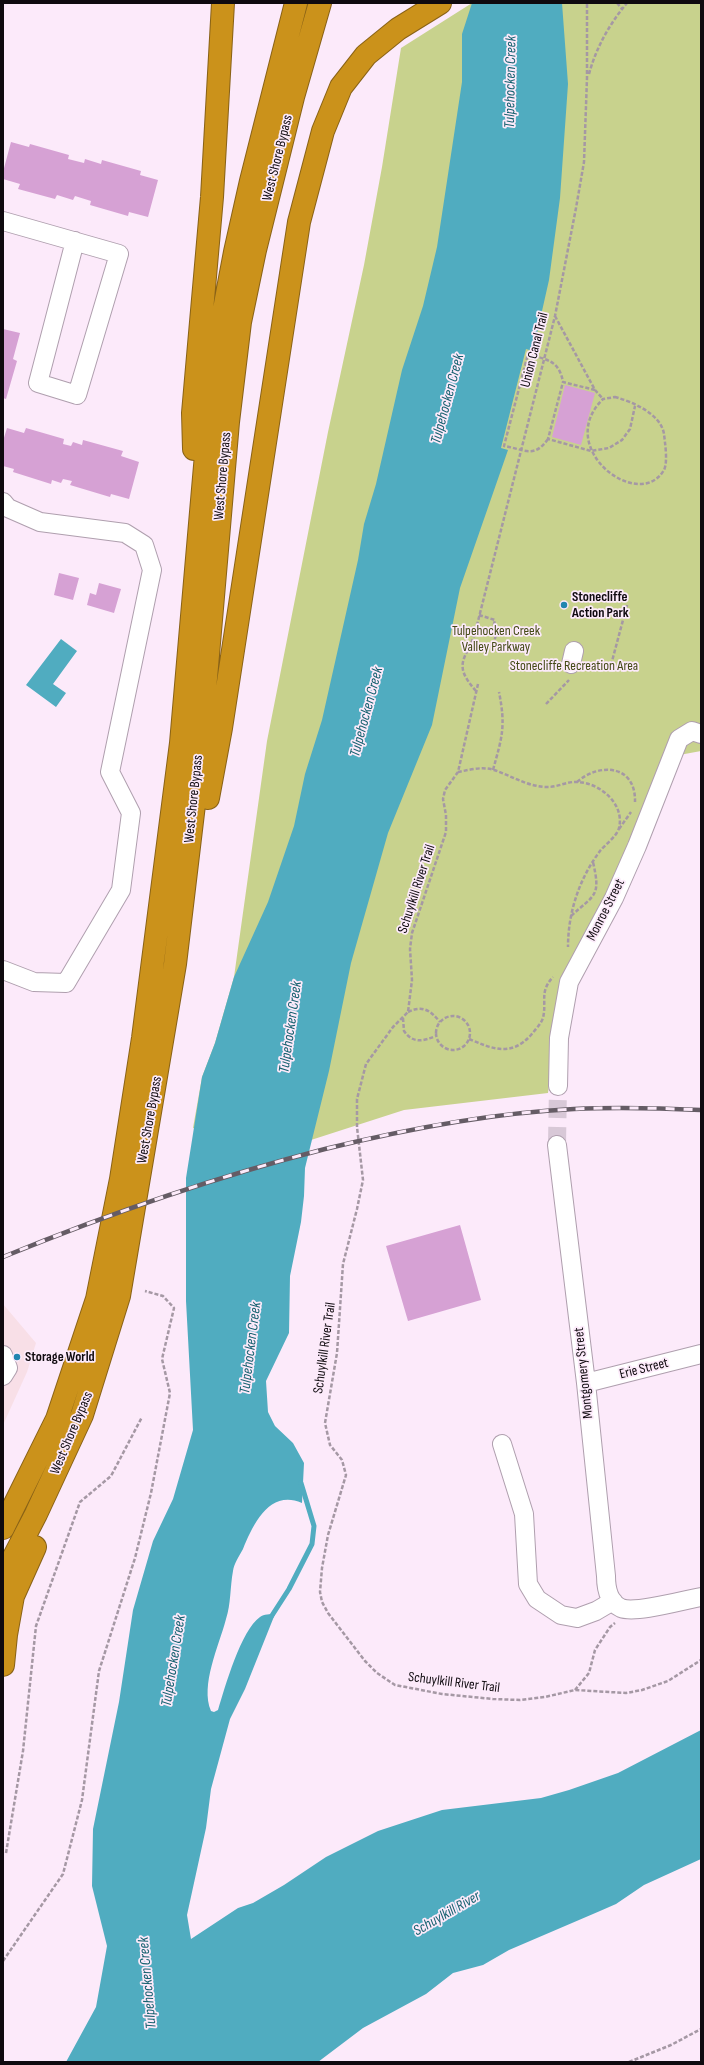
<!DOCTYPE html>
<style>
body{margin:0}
#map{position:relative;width:704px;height:2065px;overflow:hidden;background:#fceafa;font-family:"Sofia Sans Condensed",sans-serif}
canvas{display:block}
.frame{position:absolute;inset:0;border:4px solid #0f0a0f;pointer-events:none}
</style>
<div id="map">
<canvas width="704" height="2065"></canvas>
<div class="frame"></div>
</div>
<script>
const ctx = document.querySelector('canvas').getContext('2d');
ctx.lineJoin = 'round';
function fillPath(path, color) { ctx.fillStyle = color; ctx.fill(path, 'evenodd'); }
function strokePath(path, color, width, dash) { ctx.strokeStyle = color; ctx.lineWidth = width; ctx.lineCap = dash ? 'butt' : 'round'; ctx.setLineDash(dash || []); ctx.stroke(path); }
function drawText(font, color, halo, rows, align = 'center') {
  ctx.font = font + ' "Sofia Sans Condensed",sans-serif'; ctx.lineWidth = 3.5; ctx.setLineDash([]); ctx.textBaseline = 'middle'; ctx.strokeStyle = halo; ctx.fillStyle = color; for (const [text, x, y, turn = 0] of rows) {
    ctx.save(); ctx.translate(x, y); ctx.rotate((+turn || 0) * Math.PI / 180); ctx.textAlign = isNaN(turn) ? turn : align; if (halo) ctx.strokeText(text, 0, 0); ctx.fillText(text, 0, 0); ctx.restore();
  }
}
const commercial = new Path2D(`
 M3,1304l33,39 -9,29 -24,53z`);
const green = new Path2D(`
 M472,3h229v748l-38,7 -45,113 -26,56 -31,52 -13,114 -144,17 -93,30 -118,-12 9,-51 13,-34 19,-66 33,-236 61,-309 36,-167 18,-98 19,-119z`);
const water = new Path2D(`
 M472,3h90l6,81 -8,114 -11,82 -16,71 -7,-2 -25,99 7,2 -48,138 -28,137 -44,108 -37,130 -22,108 -24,97 -1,28 -3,26 -11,54 -1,57 -23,48 2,31 7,14 18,17 11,20 -2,40c-33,-14 -49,22 -59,46 -4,7 -9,15 -10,22 -3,16 -2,33 -7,48 -7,27 -26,66 -15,92l3,1 4,-2c7,-23 23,-80 42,-93 4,-3 10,-3 15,-3l-30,75 -15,30 -19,70 -5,39 -19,87 4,24 47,-31 15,-5 31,-18 42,-28 52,-26 64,-21 99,-12 28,-8 49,-17 83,-43v129l-57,26 -28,19 -16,7 -91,39 -26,15 -30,8 -27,21 -63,34 -45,34h-252l30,-55 11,-61 -15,-60 1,-57 26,-127 14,-92 20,-69 20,-42 20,-69 -7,-129v-123l16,-101 13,-34 19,-66 34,-75 26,-76 11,-52 17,-54 36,-160 6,-36 12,-40 26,-114 21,-64 14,-59 25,-165v-48z
 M61,639l16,12 -24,33 13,9 -10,14 -30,-22z`);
const stream = new Path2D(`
 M271,1617l18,-28 23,-45 2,-18 -13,-43`);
const building = new Path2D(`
 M11,142l18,5 1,-3 39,11 -1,4 16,4 1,-4 16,5 1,-4 39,11 -1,4 18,5 -10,37 -19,-5 -1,4 -38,-11 1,-4 -16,-5 -2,4 -16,-5 -2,4 -37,-10 2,-5 -17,-5v-7z
 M3,329l17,4 -7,26 4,2 -11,38 -3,-1z
 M565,385l30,8 -14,52 -29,-8z
 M7,428l17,5 2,-5 38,11 -1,5 8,2 2,-4 9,3 1,-5 40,11 -2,5 18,6 -10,37 -18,-5 -1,3 -40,-12 2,-4 -9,-2 -2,4 -9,-3 -1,4 -38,-12 1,-3 -11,-3v-25z
 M59,573l20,5 -6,22 -19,-5z
 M99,583l22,6 -7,24 -27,-8 3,-12 6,2z
 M460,1225l21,75 -73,21 -22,-75z`);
const minorTunnel = new Path2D(`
 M557,1145l1,-59`);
const path = new Path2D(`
 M617,3l5,6
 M589,74c7,-26 21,-51 38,-71
 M555,316l40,74 8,9
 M595,390l-32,-8 -15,57 43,12 18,-3 13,-8 8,-11 5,-23
 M615,397c18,5 46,17 49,37 1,9 4,28 0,36 -25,43 -111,-22 -61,-71z
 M548,439c-14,20 -24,10 -44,7l24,-92c19,6 31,6 35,28
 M479,615l16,5 -2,8 6,1
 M473,641l5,6
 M493,645l3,-10
 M611,665l16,-60
 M478,684l-20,88 -13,18 -2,9 3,16v17l-34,101 -2,16 2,31 -4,32 -15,15 -27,37 -9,35v28l6,53 -6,29 -14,55 -6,89 -12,70 5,22 12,15 4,15 -18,60 -6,33 -2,24 2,10 6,11 37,48 12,12 18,12 47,9 51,5 27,1 25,-3 30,-7 51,3 16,-3 26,-9 33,-21
 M476,691c-25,-28 -9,-32 -1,-58l80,-317 21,-108 8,-46 3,-84v-75
 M546,704l23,-24
 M493,770c9,-33 13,-43 6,-78
 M458,772c11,-2 24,-6 36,-2 18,6 34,17 54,17 10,0 20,-6 30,-5 22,1 47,22 41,46 -2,8 -13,16 -19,23 -21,28 -32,62 -32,96
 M577,782c23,-20 59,-17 58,20
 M619,829l12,-17
 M571,916c24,-22 30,-19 22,-54
 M408,1012c15,-7 22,-2 32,10
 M436 1033a17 17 0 1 1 34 0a17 17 0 1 1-34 0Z
 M403,1018l1,13c9,13 19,10 32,5
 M469,1039c24,10 42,18 62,-4 4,-5 10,-11 12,-17 4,-17 -4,-26 10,-41
 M575,1690l14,-17 6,-23 15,-23 5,-4
 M6,1853l17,-102 13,-125 44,-124 31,-26 31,-59
 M3,1961l60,-87 19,-74 17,-129 36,-113 16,-65 19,-100 -8,-34 12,-51 -11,-12 -18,-5
 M629,2062l42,-17 30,-16`);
const minor = new Path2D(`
 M3,221l116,33 -42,141 -39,-12 37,-142
 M3,502l5,6 32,14 85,11 19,12 8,25 -42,202 21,41 -10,77 -55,93 -32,-1 -31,-12
 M571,664l3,-13
 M558,1086l1,-48 10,-56 45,-84 23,-52 42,-107 13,-8 9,3
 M557,1145l29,238 20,193c0,11 2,26 15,32 14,6 63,-8 80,-11
 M3,1355l5,13 -5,8
 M586,1383l115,-29
 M502,1444l22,70 4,70 9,15 24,16 16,3 19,-7 17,-10`);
const highway = new Path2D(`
 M194,449l-1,-36 19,-216 11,-194
 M208,798l13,-70 78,-506 24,-91 18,-44 25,-32 32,-26 42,-26
 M3,1528l54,-109 40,-120 24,-120 22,-141 38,-295 33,-381 21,-110 16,-71 45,-178
 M3,1578l33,-64 46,-99 37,-119 56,-332 23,-193 30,-349 12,-100 15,-72 38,-153 27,-94
 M3,1665l3,-30 7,-39 22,-49`);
const rail = new Path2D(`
 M3,1257c105,-43 212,-80 322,-108 82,-20 165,-36 249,-40 42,-2 85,-1 127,1`);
const markers = [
 [564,605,4,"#2186af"],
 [17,1357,4,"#2186af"]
];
const streetNames = [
 ["West Shore Bypass",278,158,-76],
 ["Union Canal Trail",535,350,-76],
 ["West Shore Bypass",223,476,-85],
 ["West Shore Bypass",194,799,-84],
 ["Schuylkill River Trail",417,889,-72],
 ["Monroe Street",606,910,-63],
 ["West Shore Bypass",150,1120,-80],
 ["Schuylkill River Trail",325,1348,-82],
 ["Erie Street",644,1369,-14],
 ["Montgomery Street",584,1373,-96],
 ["West Shore Bypass",72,1433,-67],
 ["Schuylkill River Trail",454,1683,7]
];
const poiNames = [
 ["Stonecliffe",572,597],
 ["Action Park",572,613],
 ["Storage World",25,1357]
];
const parkNames = [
 ["Tulpehocken Creek",496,631],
 ["Valley Parkway",496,647],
 ["Stonecliffe Recreation Area",574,666]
];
const waterNames = [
 ["Tulpehocken Creek",511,82,-89],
 ["Tulpehocken Creek",448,399,-75],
 ["Tulpehocken Creek",367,712,-75],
 ["Tulpehocken Creek",291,1027,-82],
 ["Tulpehocken Creek",251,1348,-83],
 ["Tulpehocken Creek",174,1661,-81],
 ["Schuylkill River",447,1914,-30],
 ["Tulpehocken Creek",148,1983,-95]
];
fillPath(commercial, '#f8dfe7');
fillPath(green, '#c8d28d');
fillPath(water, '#50acc0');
strokePath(stream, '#50acc0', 5);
fillPath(building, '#d6a1d4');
strokePath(minorTunnel, '#d8c8d7', 18, [18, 9]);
strokePath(minor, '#af9fae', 20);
strokePath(highway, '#896217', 24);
strokePath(path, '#a598a4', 2.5, [4, 2]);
strokePath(minor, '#fff', 18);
strokePath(highway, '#cb921b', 22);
strokePath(rail, '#655c65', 4.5);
strokePath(rail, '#fceafa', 3, [9]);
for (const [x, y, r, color] of markers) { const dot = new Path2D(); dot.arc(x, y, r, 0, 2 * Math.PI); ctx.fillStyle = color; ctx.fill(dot); strokePath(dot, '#fceafa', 1.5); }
drawText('14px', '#0f0a0f', '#fceafa', streetNames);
drawText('bold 14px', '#0f0a0f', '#fceafa', poiNames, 'left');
drawText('14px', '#444a16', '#fceafa', parkNames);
drawText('italic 15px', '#15616f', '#fceafa', waterNames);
</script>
